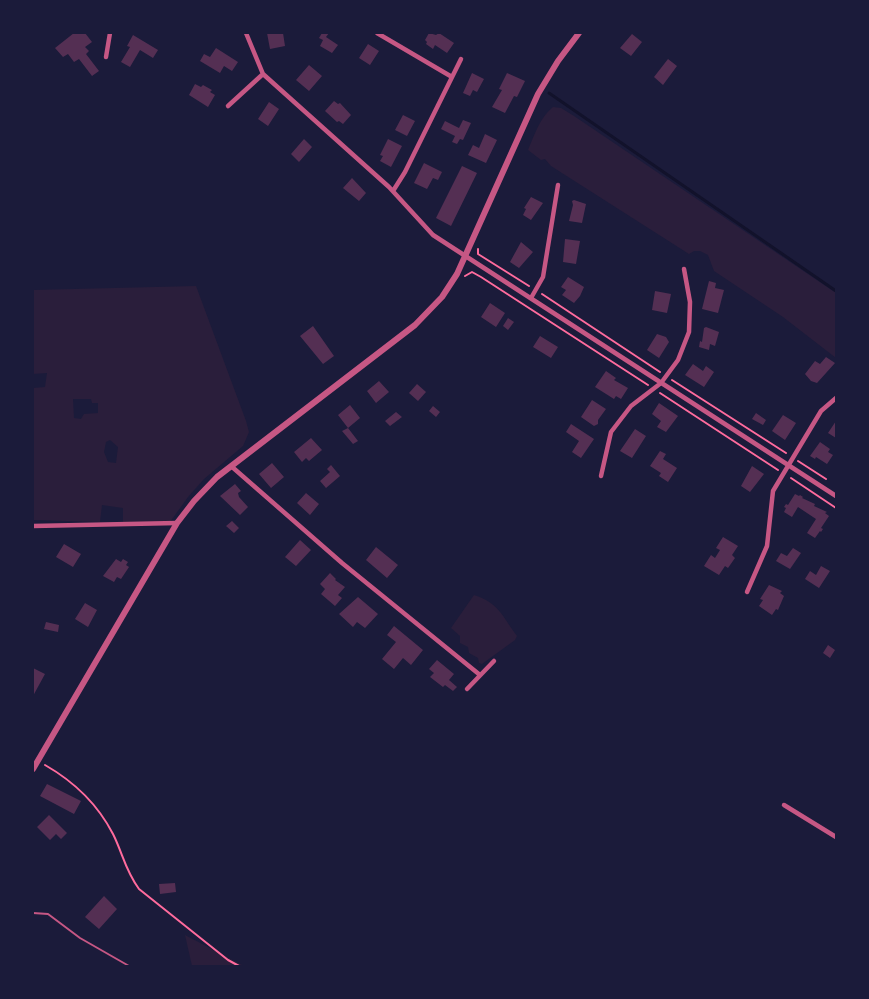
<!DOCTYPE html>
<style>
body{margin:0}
#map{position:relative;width:869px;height:999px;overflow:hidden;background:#1b1b3a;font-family:Raleway,sans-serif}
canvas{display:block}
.frame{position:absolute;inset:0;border:34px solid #1b1b3a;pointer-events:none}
</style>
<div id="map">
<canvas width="869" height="999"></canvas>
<div class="frame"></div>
</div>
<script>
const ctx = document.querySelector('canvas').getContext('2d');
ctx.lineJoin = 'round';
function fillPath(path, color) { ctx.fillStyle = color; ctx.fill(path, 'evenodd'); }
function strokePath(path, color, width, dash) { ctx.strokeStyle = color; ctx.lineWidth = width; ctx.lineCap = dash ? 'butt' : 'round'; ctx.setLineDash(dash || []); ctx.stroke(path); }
const green = new Path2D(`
 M553,107l8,1 13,8 262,177v65l-53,-41 -69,-46 -6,-16 -8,-4h-6l-5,3 -138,-88 -6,-7 -4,1 -13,-10c6,-14 12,-33 25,-43z
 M196,286l50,135 3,11 -6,14 -39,33 -16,18 -18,25h-47v-14l-21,-3 -2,17 -67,-2v-132l12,-1 2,-14 -14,1v-84zM73,399h18l1,4h6v10l-14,1 -3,5 -7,-1zM110,440l8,7 -2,16 -8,-1 -4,-10 2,-10z
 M474,595c25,8 28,21 43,41l-2,4 -33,24 -3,-1 -1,-5 -9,-5 -1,-6 -8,-4v-7l-9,-8z
 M185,935l59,31h-52z`);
const stream = new Path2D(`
 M549,93l287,198`);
const building = new Path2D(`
 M74,33h11l7,9 -7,5 4,4 -3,3 13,17 -7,5 -13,-17 -5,3 -6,-8 -5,3 -8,-9z
 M267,33h16l2,13 -15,3z
 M322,33h7l-3,4 12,8 -6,8 -12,-7 3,-6 -4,-2z
 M429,33l7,2 3,-2 15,10 -7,10 -12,-8 -2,4 -7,-5 1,-2 -2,-2z
 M632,34l10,8 -11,14 -11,-8z
 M133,35l25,15 -5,8 -13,-8 -10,17 -9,-5 9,-15 -3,-1z
 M368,44l11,7 -9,14 -11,-7z
 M216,48l22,14 -6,9 -8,-5 -4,7 -20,-12 4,-7 6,3z
 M668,59l9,7 -14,19 -9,-8z
 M309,65l13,11 -13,15 -13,-11z
 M472,73l12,6 -7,13 -4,-2 -3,6 -7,-3z
 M507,73l18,8 -8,16 -3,-1 -9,17 -13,-6 10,-17 -3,-1z
 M195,84l6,3 2,-2 9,5 -2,2 5,3 -7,12 -19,-12z
 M334,101l4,3 2,-1 11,12 -8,9 -4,-3 -2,1 -12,-11z
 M269,102l10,7 -11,17 -10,-7z
 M403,115l12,6 -8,15 -12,-6z
 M463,120l8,3 -8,17 -3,-1 -3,5 -5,-2 3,-6 -14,-7 4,-8 14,7z
 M485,134l12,6 -11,23 -18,-8 5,-10 6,3z
 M304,139l8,8 -13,15 -8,-8z
 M388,139l14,7 -11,21 -11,-6 3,-5 -3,-1z
 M424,163l18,9 -4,8 -5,-2 -6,11 -13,-6z
 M462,166l15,7 -26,53 -15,-8z
 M352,178l14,15 -7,8 -16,-13z
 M531,197l12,6 -12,17 -8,-5 3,-6 -2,-1z
 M574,200l12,4 -4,19 -13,-2 4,-16 -1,-4z
 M565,239l15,2 -4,23 -13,-2z
 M521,242l12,10 -14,16 -9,-6z
 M568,277l16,10 -4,9 -6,7 -12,-8 4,-5 -5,-3z
 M709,281l7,2 -1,5 9,2 -6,23 -16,-4z
 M655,291l16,3 -4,19 -15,-3z
 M490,303l15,10 -9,14 -15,-10z
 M508,318l6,4 -6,8 -5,-4z
 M313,326l21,30 -11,8 -23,-28z
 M706,327l13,5 -4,14 -5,-2 -1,6 -10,-3 1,-6 2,1 2,-14z
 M657,334l9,3 3,5 -10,16 -12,-8z
 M540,336l18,11 -7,11 -18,-11z
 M826,357l9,6 -18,20 -6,-2 -6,-7 10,-13 5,3z
 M693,364l10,7 3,-5 8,6 -10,15 -19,-12z
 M606,371l10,7 -2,2 14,8 -7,11 -5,-3 -2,3 -19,-12z
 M379,381l10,11 -13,11 -9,-12z
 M417,384l9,8 -8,9 -9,-8z
 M592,400l14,9 -8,11v4l-4,2 -13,-9z
 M659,403l19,13 -12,16 -9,-5 4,-6 -9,-7z
 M350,405l10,13 -12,10 10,13 -5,3 -11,-13 6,-3 -10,-13z
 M433,406l7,6 -4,5 -7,-6z
 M396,412l6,5 -12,9 -5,-5z
 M756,413l10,7 -3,5 -11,-6z
 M783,415l13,8 -11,17 -13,-9z
 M836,421v17l-8,-5z
 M571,424l23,15 -13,19 -9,-6 7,-11 -13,-9z
 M635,429l11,7 -14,22 -12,-7z
 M311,438l11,12 -13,11 -3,-3 -4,4 -8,-10z
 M820,442l10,7 -2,3 5,3 -6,9 -11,-7 -1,2 -5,-3z
 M660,451l6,3 -3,5 14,9 -9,14 -9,-6 2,-3 -11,-7z
 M272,463l12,14 -13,11 -12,-14z
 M331,465l9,11 -14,12 -6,-7 10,-9 -3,-3z
 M752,466l12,8 -14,18 -9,-6z
 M235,484l6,7 -3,2 1,4 9,10 -8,8 -20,-19z
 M306,493l13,11 -9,11 -13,-12z
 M795,494l4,2 1,-1 3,2 -1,1 13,6 -1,2 13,6 -2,1 4,3 -8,12 2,1 -2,3 -1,-1 -5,7 -8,-5 9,-14 -18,-12 -6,10 -8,-5 2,-4 -2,-1 2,-3 2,1z
 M232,521l7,7 -5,5 -8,-7z
 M723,537l15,9 -6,9 3,3 -7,10 -3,-2 -6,9 -15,-9 7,-11 4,3 5,-8 -4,-2z
 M300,540l11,10 -15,16 -11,-9z
 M64,544l17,10 -8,13 -17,-10z
 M376,547l22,18 -11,13 -21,-18z
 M793,548l8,5 -11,16 -14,-8 5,-8 6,3z
 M116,559l5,3 2,-3 5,3 -2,3 3,2 -8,12 -4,-2 -3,5 -11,-6z
 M821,566l9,5 -11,17 -14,-9 5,-8 6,4z
 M330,573l6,6 -1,1 10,7 -7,8 4,3 -7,8 -14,-12 4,-5 -5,-5z
 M769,585l13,6 -2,2 4,3 -6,14 -2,-1 -4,6 -13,-9 4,-6 -3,-1z
 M358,597l20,17 -13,14 -8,-6 -4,5 -14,-13z
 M85,603l12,7 -9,17 -13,-8z
 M46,622l13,3 -1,7 -14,-3z
 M394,626l29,24 -12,15 -8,-7 -9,11 -12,-10 14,-17 -9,-7z
 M828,645l7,5 -5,8 -7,-5z
 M437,660l17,14 -5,6 8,7 -4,4 -8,-6 -2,2 -13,-10 4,-4 -5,-4z
 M33,668l12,6 -12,22z
 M47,784l34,17 -7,13 -34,-18z
 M49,815l18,18 -6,6 -5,-5 -6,6 -13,-13z
 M175,883l1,9 -16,2 -1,-10z
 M104,896l13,13 -18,20 -14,-12z`);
const path = new Path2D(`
 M478,249v5l51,32
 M465,276l7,-4 9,5 167,108
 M542,294l118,78
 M672,380l114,73
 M660,393l118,77
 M798,461l28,18
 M791,478l45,30
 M45,765c28,16 53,40 68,69 10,20 12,36 26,55l89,71 11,6`);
const service = new Path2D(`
 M33,913l15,1 32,24 49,28`);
const minor = new Path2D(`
 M246,33l17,41 126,113 44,48 403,261
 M377,33l75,44
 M106,57l4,-24
 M228,106l35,-32
 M393,191l12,-19 56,-113
 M531,298l12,-21 15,-92
 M231,466l111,97 138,112
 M601,476l10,-44 20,-26 30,-23 17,-23 11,-28 1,-30 -6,-33
 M33,526l144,-3
 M747,592l20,-46 6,-55 48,-80 15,-13
 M467,689l27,-28
 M784,805l52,32`);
const tertiary = new Path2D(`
 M33,769l144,-246 17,-22 23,-24 198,-152 27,-28 15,-23 81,-180 20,-33 21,-28`);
fillPath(green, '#2a1e3b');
strokePath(stream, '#12122b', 3);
fillPath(building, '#542f53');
strokePath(path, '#ff6b9d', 2);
strokePath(service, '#c65784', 2);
strokePath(minor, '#c65784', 4.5);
strokePath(tertiary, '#c65784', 6);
</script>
